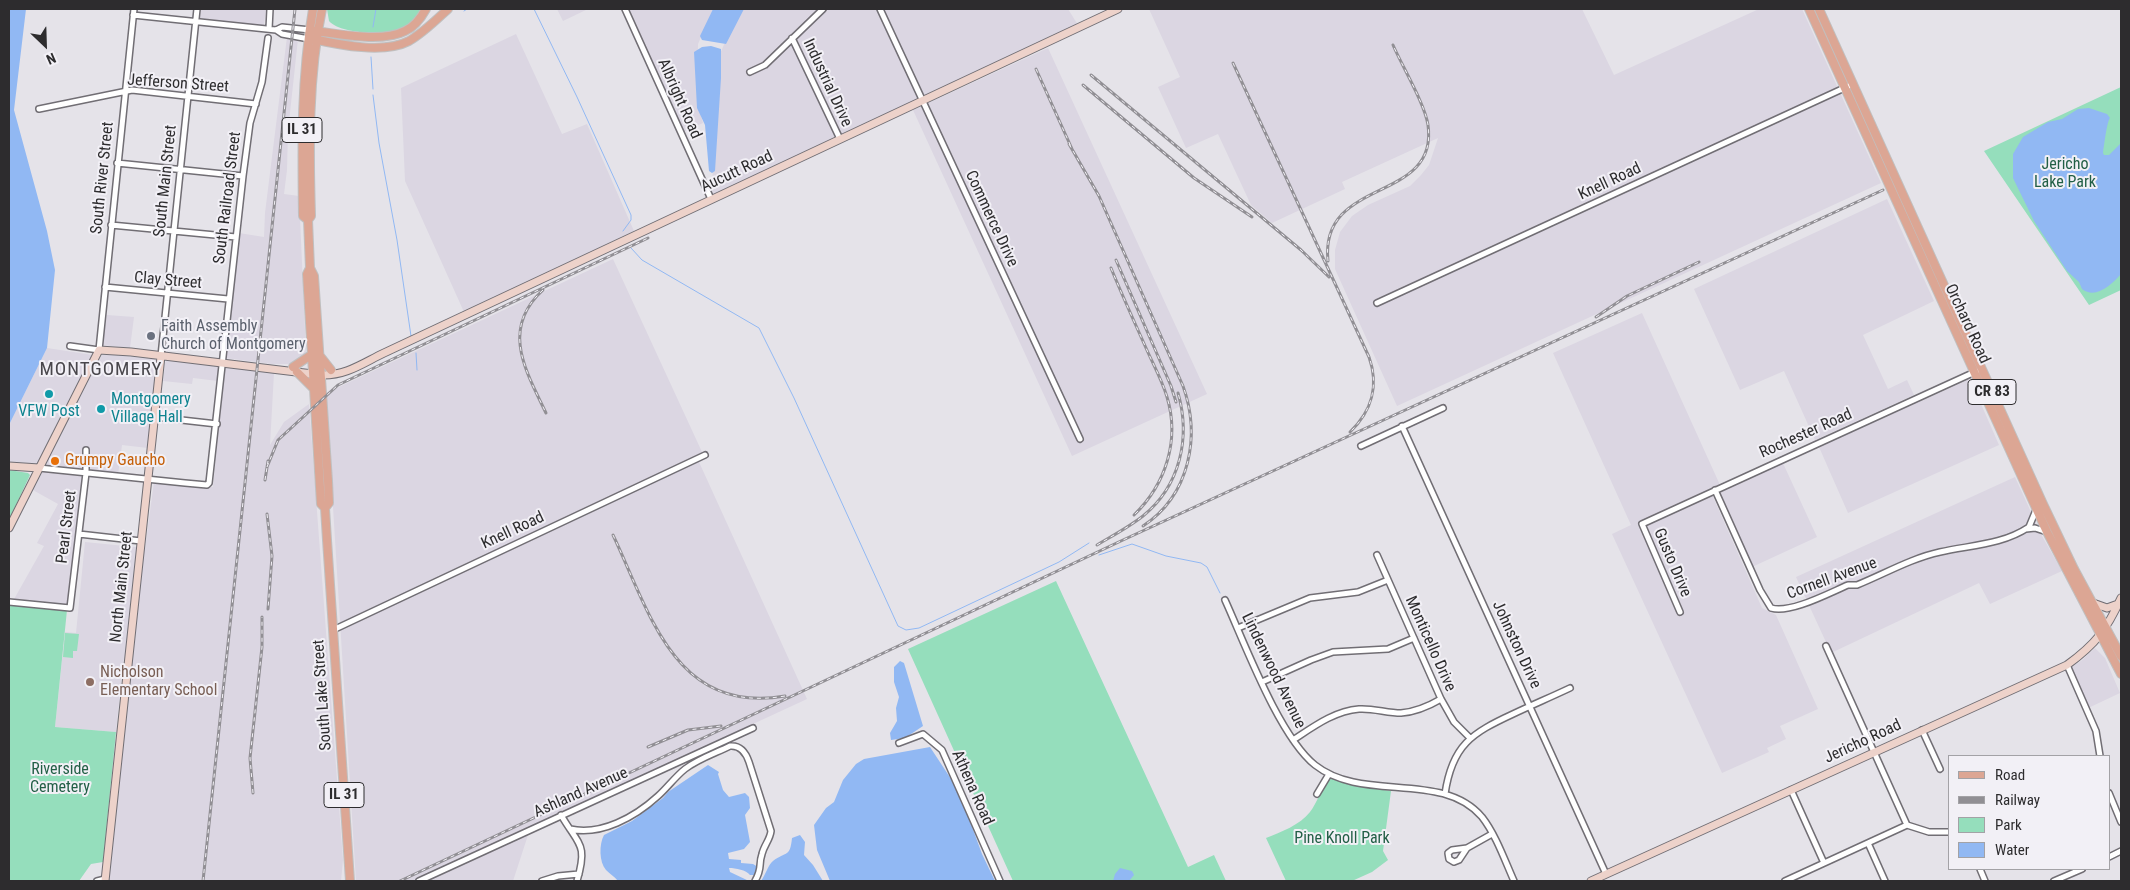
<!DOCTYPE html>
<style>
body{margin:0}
#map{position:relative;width:2130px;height:890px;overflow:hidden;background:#e5e3e9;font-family:"Roboto Condensed",sans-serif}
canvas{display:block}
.frame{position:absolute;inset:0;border:10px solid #2d2c2e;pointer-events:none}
.legend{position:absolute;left:1948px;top:755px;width:162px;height:115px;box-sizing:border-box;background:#f2f0f6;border:1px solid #a3a2a6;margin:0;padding:6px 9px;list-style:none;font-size:15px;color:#2d2c2e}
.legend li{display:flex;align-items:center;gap:10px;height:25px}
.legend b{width:25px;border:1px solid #a3a2a6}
.north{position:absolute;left:20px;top:20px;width:50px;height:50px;-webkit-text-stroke:4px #f2f0f6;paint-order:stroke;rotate:156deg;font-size:14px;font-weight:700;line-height:20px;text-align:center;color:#2d2c2e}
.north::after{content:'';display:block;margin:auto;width:18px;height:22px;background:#2d2c2e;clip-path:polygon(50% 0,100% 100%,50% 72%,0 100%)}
</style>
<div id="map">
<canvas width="2130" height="890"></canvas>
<div class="frame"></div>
<ul class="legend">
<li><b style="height:6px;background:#dca694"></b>Road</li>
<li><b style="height:6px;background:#918f94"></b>Railway</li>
<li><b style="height:14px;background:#95debc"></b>Park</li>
<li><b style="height:14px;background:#91b8f3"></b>Water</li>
</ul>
<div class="north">N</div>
</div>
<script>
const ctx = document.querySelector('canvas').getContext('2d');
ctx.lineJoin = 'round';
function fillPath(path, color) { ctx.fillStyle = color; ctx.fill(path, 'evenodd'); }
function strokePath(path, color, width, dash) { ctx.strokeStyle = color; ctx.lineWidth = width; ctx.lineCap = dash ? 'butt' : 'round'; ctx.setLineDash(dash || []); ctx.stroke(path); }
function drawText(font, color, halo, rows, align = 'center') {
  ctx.font = font + ' "Roboto Condensed",sans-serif'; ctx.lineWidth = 4; ctx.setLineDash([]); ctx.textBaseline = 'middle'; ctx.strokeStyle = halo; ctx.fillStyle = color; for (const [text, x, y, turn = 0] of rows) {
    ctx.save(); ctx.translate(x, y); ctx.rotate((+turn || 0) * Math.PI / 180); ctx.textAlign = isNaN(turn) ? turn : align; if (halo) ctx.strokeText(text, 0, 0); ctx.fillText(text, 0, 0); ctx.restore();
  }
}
const built = new Path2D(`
 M200,9h66l-3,23 -65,-6z
 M557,9h31l-25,12z
 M627,9h86l-15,35 -1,58 6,21 -20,9z
 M739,9h329l10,16 -366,171 2,-72 6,-70z
 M1149,9h433l32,66 145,-66h43l79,174 -484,223 -62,-137v-19l5,-18 12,-16 16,-11 42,-19 11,-11 8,-10 9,-27 -96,44 3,7 -73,34 -21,-18 -33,-71 -32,14 -28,-61 22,-10z
 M516,34l46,100 25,-10 47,107 -170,81 -59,-131 -4,-93z
 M287,37l11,2 -10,92 -1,39 -3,24 15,2 7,156 -2,6 -10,6h-22l-47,-6 14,-125 25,4 1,-24z
 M1048,48l159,346 -135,62 -159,-346z
 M1887,199l47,102 -71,34 25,54 19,-9 7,15 -99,45 -31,-69 -44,19 -46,-101z
 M613,259l89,193 2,7 -5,3 108,237 -393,182h-58l-30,-488z
 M1642,313l78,172 -10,5 45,102 7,16 14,7 42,94 -38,17 6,13 -19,9 2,4 -47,21 -110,-239 19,-9 -78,-172z
 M107,315l27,2 -4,31 -28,-3z
 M47,348l46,7 -54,112 -30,-5v-37z
 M108,354l47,5 2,2 -9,87 -26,-3 -4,30 -77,-7 61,-113z
 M167,360l50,6 3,3 -2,12 -25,-3 -1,6 -29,-3 2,-18z
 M225,367l49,6 -4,72 14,-23 25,-18 34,456 -2,21h-232l6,-55 9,-171 -8,77 -61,-5 10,-95 11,1 9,-91 60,6 9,-66 59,5z
 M1970,379l29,66 -151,68 -29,-66z
 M1782,461l35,76 -65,30 -35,-76z
 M40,469l44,5 -15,133 -56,-6 31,-55 -7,-3 21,-39 -27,-15z
 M2015,477l27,59 20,35 -72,33 -11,-21 -148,70 -35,-76z
 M2095,648l10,10 15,35 -36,17 -18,-40 15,-9z
 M529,832l-16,49h-87z`);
const green = new Path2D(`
 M327,9h96c-6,7 -11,14 -19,19 -16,7 -63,7 -75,-7z
 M2121,87v203l-32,15 -105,-154z
 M9,470l19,3 2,2 -21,45z
 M1056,581l132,286 26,-12 12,26h-213l-105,-232z
 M9,604l58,6 -12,117 61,5 -13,130 -12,2 -12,17h-70z
 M65,633l14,1 -2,17h-4v7l-10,-1z
 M1332,779l22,7 37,5 -8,60 5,9 -16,12 -20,9h-66l-20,-43c15,-6 34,-13 44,-26 7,-9 11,-22 17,-32z`);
const water = new Path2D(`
 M9,9h17l-12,101 33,121 8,39 -8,78 -38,77v-157l1,-14 -1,-19z
 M713,9h31l-18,35 -24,-4 -2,-4z
 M711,46l10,3v29l-6,93 -3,2 -3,-2 -4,-46 -8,-17 -3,-56 8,-5z
 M2089,108l18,6 3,4c-3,3 -6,28 -7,35l1,2h5l12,-12v131c-9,10 -25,26 -39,15l-3,-7 -12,-11 -33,-50 -21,-43v-24l10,-17 25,-15 14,-3 16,-10z
 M900,661l4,2 19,63 -18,12 -14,2 -1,-7 7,-12 -1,-13 3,-11 -5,-15v-15z
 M930,747l29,44 23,63 13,27h-165l-13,-31 -3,-25 12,-17 8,-6 9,-22 13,-16 8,-5z
 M708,765l11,7 -1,2 5,16 6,7 16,-4 4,4 1,11 -5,7 5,27 -6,7 -16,4 1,6 12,1v3l12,1 5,3 -3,8h-5c-4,-5 -14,-7 -21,-7l1,4 19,9h-131c-4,-5 -8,-7 -12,-11 -7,-8 -7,-26 -2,-35l28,-14 31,-23 5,-6z
 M800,835l5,7 -1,13 9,10 10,16h-62c4,-5 7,-16 12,-20 13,-10 17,-3 19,-23z
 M1120,868l12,3 2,4 -5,6h-16l2,-7z`);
const stream = new Path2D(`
 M534,9l43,88 54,118v5l-8,11
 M464,11l3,-2
 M373,27l3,-18
 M371,57l2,32
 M373,95l6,48 18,97 14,96
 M631,248l11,12 117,68 35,70 104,228 8,4 13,-2 140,-66 30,-19
 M416,353l1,17
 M1099,555l33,-11 34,12 35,7 6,4 13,26`);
const street = new Path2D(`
 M625,9l86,190
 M880,9l200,430
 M133,15l143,15 6,-3 28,3
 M269,29l1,-20
 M276,30l6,4 27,5
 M792,38l48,101
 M750,72l15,-7 58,-56
 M39,109l93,-19 124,14
 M117,163l126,13
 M111,225l125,12
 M105,287l123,12
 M1377,303l476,-219
 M70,346l29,4 35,-341
 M161,356l36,-347
 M155,417l62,7
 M1402,426l204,448
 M1361,446l82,-38
 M39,468l146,15 22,2 2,-2 34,-307 7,-53 12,-41 6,-44
 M1715,490l45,100 11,18c19,6 58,-15 77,-23h9c27,-11 55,-27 83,-33 31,-7 62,-7 89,-25l7,-17
 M2026,529l9,-1 12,4
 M79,534l62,7
 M1377,555l64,144 13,23 16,16
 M1225,600c20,44 54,136 90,165 48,38 127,5 167,52 14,18 23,44 32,64
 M9,602l61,6 16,-135v-23
 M1680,612l-38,-88 335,-153
 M1238,628l72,-30 48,-6 30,-12
 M333,630l372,-175
 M1826,646l81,179
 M2067,665l29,66 4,25
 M1262,682l49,-22 22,-8 55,-3 26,-11
 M1922,730l18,39
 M1293,740c20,-13 41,-29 66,-31 14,-1 28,4 42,4 14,-1 28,-7 40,-14
 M899,743l24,-9 19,16 58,131
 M1791,790l33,73
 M2109,793l12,29
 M1317,794l12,-20
 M1445,794c7,-49 27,-61 68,-80 19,-9 38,-17 57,-26
 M561,815c18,31 27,28 16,66
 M570,829c31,7 65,-12 88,-33 9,-8 17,-19 27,-27 13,-10 31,-16 45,-23 11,-1 16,7 19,16l22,69c-1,9 -7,14 -9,23 -4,12 1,13 -7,27
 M1868,843l17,38
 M1467,848l-8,12 -5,2 -5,-3 -1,-6 4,-3 15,-2 25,-14
 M2109,857l12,-6
 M1980,869l5,12
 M97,881l8,-2
 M419,881l334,-153
 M542,881l16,-5 21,-2
 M1785,881l122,-56 22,7h20
 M2054,881l28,-12`);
const secondary = new Path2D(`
 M9,466l30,2
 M9,528l90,-178 32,2 190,23c25,1 42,-12 63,-22l734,-344
 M2093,603l14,5 11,-4
 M105,881l56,-525
 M1591,881l476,-216c29,-21 40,-36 54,-67`);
const primary = new Path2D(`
 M322,9c-14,68 -13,138 -11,207l-3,4 2,48 4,8 14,205 1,22 -4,5 2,32 23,341
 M1809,9l238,523 74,142
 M1819,9l224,495 31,65 47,87
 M315,31c25,3 67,12 90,0 10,-4 16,-13 21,-22
 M313,39c27,6 71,15 96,2 14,-8 27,-21 39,-32
 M308,220l-5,-4c-1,-70 -2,-138 10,-207
 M310,268l-3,6 14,230 4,4
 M320,356l11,14
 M293,367l18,-12
 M297,372l16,16`);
const rail = new Path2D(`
 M1233,63l136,294c10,28 3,54 -19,75
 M1036,69l36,80
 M1091,75l210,175 28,27
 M1083,85l111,93 58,39
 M1069,144l30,52 84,190c18,50 7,109 -40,140
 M1116,260l55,126 5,16
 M1328,261c-9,-85 111,-57 100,-136 -3,-21 -26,-59 -35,-80
 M1111,268c11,27 23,53 35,80 7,16 16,32 21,49 13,43 -1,87 -33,118
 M543,290c-43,39 -17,81 3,123
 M1596,317l31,-21 72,-34
 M267,467l11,-27 60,-55 310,-147
 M265,480l3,-19
 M267,514l5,42 -4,53
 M613,535c37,78 62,180 172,161
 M1097,545c15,-9 32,-18 46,-29 37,-30 48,-78 35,-123
 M648,747l40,-17 33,-4
 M253,793l-3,-35 12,-111v-30
 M203,881l92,-872
 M400,881l723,-341 760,-350`);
const markers = [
 [151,336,5,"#6b7280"],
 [49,394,5,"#0f9aa8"],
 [101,409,5,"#0f9aa8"],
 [55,461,5,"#e8710a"],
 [90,682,5,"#8d6e63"]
];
const shields = [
 [302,130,40],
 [1992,392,48],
 [344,795,40]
];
const shieldNames = [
 ["IL 31",302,130],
 ["CR 83",1992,392],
 ["IL 31",344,795]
];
const streetNames = [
 ["Industrial Drive",827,83,65],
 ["Jefferson Street",178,84,4],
 ["Albright Road",679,99,66],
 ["Aucutt Road",737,172,-25],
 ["South River Street",103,178,-84],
 ["South Main Street",166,181,-84],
 ["Knell Road",1610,182,-25],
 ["South Railroad Street",228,198,-83],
 ["Commerce Drive",991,219,65],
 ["Clay Street",168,281,5],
 ["Orchard Road",1967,324,65],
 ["Rochester Road",1806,434,-24],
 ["Pearl Street",67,527,-83],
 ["Knell Road",513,531,-25],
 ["Gusto Drive",1672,563,67],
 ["Cornell Avenue",1832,579,-20],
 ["North Main Street",122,587,-84],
 ["Monticello Drive",1430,644,66],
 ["Johnston Drive",1516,645,65],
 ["Lindenwood Avenue",1273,671,64],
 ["South Lake Street",323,695,-94],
 ["Jericho Road",1863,742,-25],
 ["Athena Road",972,788,66],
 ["Ashland Avenue",581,793,-24]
];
const parkNames = [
 ["Jericho",2065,165],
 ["Lake Park",2065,183],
 ["Riverside",60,770],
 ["Cemetery",60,788],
 ["Pine Knoll Park",1342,839]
];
const worshipNames = [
 ["Faith Assembly",161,327],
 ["Church of Montgomery",161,345]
];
const cultureNames = [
 ["Montgomery",111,400],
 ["Village Hall",111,418],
 ["VFW Post",49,412,"center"]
];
const foodNames = [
 ["Grumpy Gaucho",65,461]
];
const educationNames = [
 ["Nicholson",100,673],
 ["Elementary School",100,691]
];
const quarterNames = [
 ["MONTGOMERY",101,370]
];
fillPath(built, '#dbd6e2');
fillPath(green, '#95debc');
fillPath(water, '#91b8f3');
strokePath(stream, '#91b8f3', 1);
strokePath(street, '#716e74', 8);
strokePath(secondary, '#716e74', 9);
strokePath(primary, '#c0c0c0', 10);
strokePath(street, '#fff', 5);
strokePath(secondary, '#edd2ca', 7);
strokePath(primary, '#dca694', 8);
strokePath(rail, '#918f94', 3);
strokePath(rail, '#f2f0f6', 1, [4]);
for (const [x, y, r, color] of markers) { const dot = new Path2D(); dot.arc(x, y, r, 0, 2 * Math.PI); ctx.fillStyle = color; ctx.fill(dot); strokePath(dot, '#f2f0f6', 2); }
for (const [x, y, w] of shields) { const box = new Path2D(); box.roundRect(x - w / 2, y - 12.5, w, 25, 4); ctx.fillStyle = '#f2f0f6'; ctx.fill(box); strokePath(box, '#2d2c2e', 1); }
drawText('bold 15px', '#2d2c2e', null, shieldNames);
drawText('16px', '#2d2c2e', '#f2f0f6', streetNames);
drawText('16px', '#225f46', '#f2f0f6', parkNames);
drawText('16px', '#5b616d', '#f2f0f6', worshipNames, 'left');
drawText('16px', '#0d838f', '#f2f0f6', cultureNames, 'left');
drawText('16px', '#c56008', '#f2f0f6', foodNames, 'left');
drawText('16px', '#785e54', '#f2f0f6', educationNames, 'left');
ctx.letterSpacing = '1px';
drawText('19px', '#49474c', '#f2f0f6', quarterNames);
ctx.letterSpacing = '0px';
</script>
